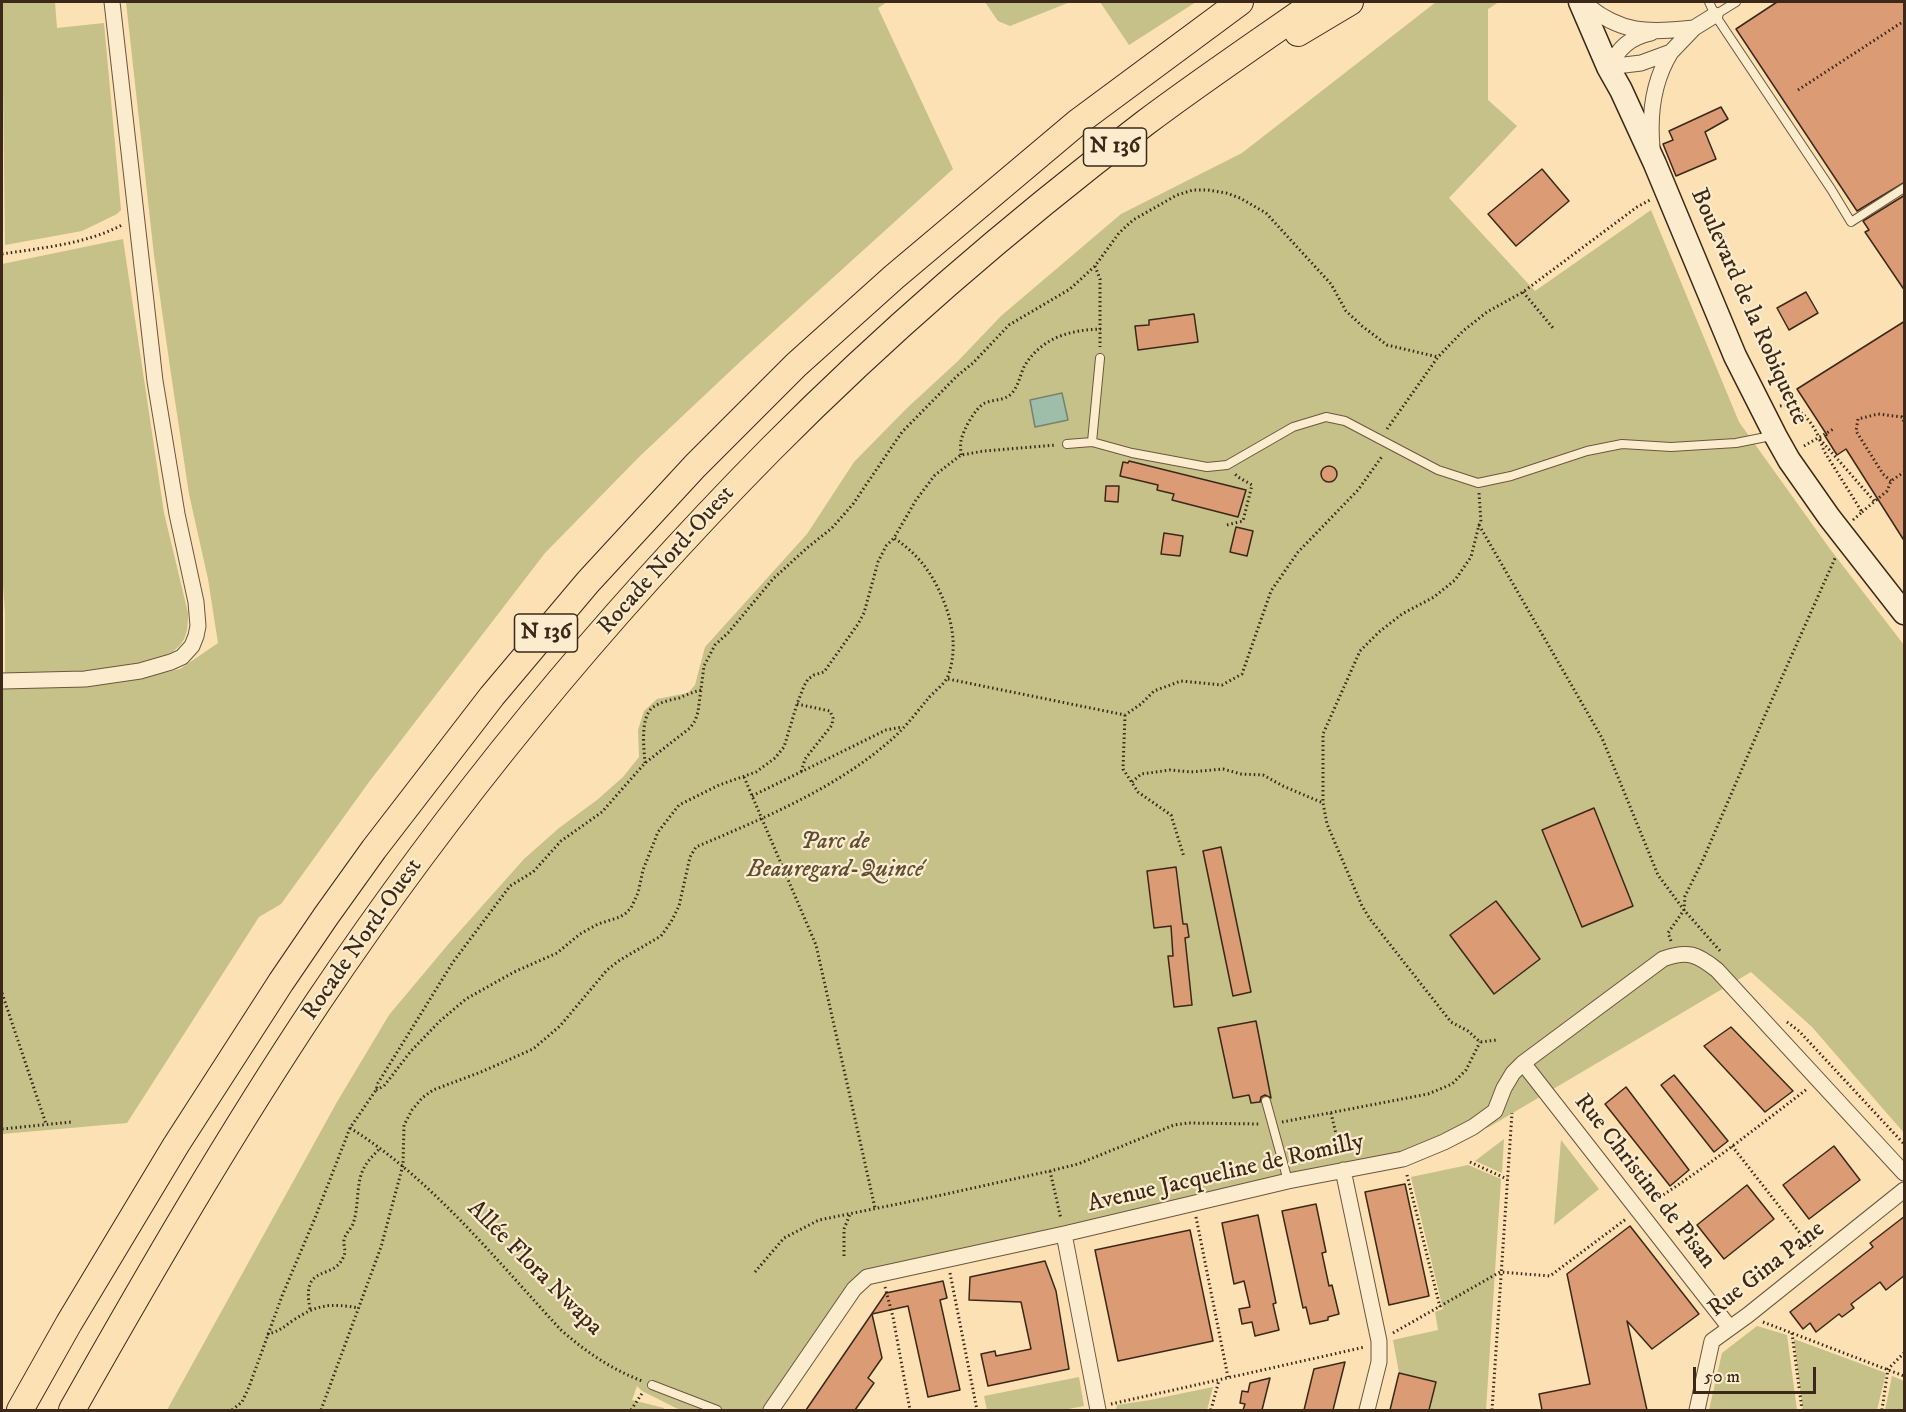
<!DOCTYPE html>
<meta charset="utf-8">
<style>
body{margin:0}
#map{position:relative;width:1906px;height:1412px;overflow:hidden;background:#fbe1b3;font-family:"IM FELL DW Pica",serif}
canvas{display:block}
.frame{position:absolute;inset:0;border:3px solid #3b2819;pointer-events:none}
.scale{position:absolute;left:1693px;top:1367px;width:123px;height:27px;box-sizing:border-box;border:3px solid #3b2819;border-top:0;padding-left:8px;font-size:18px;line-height:21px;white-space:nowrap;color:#3b2819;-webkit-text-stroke:4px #fcecce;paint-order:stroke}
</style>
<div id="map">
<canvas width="1906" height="1412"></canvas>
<div class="frame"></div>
<div class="scale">50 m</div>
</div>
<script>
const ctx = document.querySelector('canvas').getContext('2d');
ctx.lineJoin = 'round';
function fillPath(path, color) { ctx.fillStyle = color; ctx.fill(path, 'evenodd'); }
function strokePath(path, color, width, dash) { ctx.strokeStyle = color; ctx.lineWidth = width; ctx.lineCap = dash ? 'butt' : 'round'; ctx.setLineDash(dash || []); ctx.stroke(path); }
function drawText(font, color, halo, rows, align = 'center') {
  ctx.font = font + ' "IM FELL DW Pica",serif'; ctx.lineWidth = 4.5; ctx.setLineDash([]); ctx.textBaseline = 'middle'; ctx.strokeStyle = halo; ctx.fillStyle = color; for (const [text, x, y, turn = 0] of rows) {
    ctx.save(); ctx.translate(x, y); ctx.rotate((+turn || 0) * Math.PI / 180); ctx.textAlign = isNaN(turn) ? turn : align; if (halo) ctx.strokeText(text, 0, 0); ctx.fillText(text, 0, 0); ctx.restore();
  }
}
const green = new Path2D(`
 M2,2h53l2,26 47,-5 17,187 -4,4 -35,17 -77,14z
 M126,2h761l-9,6 75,161 -211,191 -103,97 -94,96 -176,229 -88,122 -22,13 -132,206 -125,11v-448l82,-1 39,-3 57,-13 38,-26 -10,-64 -19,-85 -18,-120 -17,-119z
 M985,2h85l-60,24 -12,-5z
 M1100,2h96l-67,43z
 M1436,2h63l-11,7v91l29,26 -68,72 86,93 116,-81 88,212 91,127 74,96v488l-92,-106 -61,-55 -262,155 -142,47 -475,103 -101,133h-91l-38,-19 -5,-5 -5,14 32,8v2h-497l170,-308 52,-87 62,-74 73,-82 35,-31 38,-28 26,-23 16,-20 -1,-27 6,-19 13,-12 31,-6 7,-8 10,-38 102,-113 47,-72 53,-54 51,-47 43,-45 120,-102 121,-61z
 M123,239l41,274 24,100c0,10 0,22 -7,31 -9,11 -23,14 -37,18 -47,13 -90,12 -139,14v-63l-3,-42v-307z
 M1504,1139l-2,34 -27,-12z
 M1561,1140l38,49 -45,36z
 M1468,1165l33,14 -15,231h-56l6,-28 -37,-9 -6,-33 45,-10 -3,-18 8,-3 -32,-132z
 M1757,1326l30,9 10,75h-88l13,-57z
 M1794,1339l92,34 -9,37h-74z
 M1892,1376l12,5v29h-19z
 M1079,1377l5,29 -21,4h-76l-3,-14z
 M1213,1387l-6,23h-91l1,-5 33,-5z`);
const water = new Path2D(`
 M1062,393l6,27 -33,7 -5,-27z`);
const building = new Path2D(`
 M1777,2h128v180l-48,29 -121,-182z
 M1721,107l7,12 -23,13 11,27 -40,17 -13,-32 10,-4 -4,-9z
 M1542,169l27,32 -53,45 -28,-32z
 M1905,195v96l-40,-59 4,-2 -6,-9z
 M1806,292l12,21 -29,17 -12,-22z
 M1194,314l4,28 -60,8 -3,-24 14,-1v-5z
 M1905,321v221l-59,-93 -9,6 -12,-19 2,-1 -30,-46z
 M1129,461l117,29 -8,27 -66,-17 2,-6 -17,-4 1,-5 -38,-9 3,-14 5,1z
 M1321 474a8 8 0 1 1 16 0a8 8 0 1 1-16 0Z
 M1106,486h13l-1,16 -13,-1z
 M1236,527l17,4 -6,25 -17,-4z
 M1164,533l19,3 -3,20 -19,-2z
 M1594,808l39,98 -51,21 -40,-97z
 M1221,847l30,145 -18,4 -30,-145z
 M1176,867l7,57h4l2,13 -4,1 7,67 -18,2 -6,-51h5l-2,-30 -17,2 -7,-57z
 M1496,901l44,58 -46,35 -44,-59z
 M1256,1021l15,77 -6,-3 -4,2 -1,5 -9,1 -2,-8 -16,3 -15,-70z
 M1731,1027l62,64 -28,21 -61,-66z
 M1674,1075l54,66 -14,11 -53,-67z
 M1626,1087l63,83 -19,16 -65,-82z
 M1834,1146l26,34 -51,39 -26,-34z
 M1405,1184l24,112 -40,9 -24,-113z
 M1747,1185l27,34 -50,40 -27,-34z
 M1316,1204l10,48 -4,1 7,33 3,-1 7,29 -11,3v3l-18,4 -4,-17 -3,1 -21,-97z
 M1258,1215l18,88 -3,1 6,26 -24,6 -3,-14 -10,2 -3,-15 11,-2 -6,-26 -10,3 -12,-61z
 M1905,1216v59l-19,15 -6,-8 -29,22 3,4 -12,9 -3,-3 -23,18 -6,-9 -7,6 -13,-17 83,-65 -3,-4z
 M1630,1226l69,88 -47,35 -25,-28 20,89h-105l-3,-16 51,-10 -23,-110z
 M1190,1230l23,111 -95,20 -23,-111z
 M1045,1261l11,30 13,78 -81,17 -7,-32 14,-3 1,5 35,-7 -10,-47 -52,-2 1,-23z
 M943,1281l4,17 -7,2 20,90 -32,7 -20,-91 -36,8 10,44 -14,20 6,5 -19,27h-49l80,-117z
 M1345,1362l-12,48h-29l10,-41z
 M1399,1373l37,9 -7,28h-39z
 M1270,1378l-8,32h-19l2,-6 -5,-1 2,-12 6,1 2,-9z`);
const path = new Path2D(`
 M1798,90l106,-69
 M2,254c39,-6 84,-10 120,-29
 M1095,266l5,13v68
 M1523,292l30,36
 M1780,406c17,-4 33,17 39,32
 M1387,429l51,-72 25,-26 24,-19 36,-20 114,-85 13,-7
 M1804,446l31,-18
 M961,455c0,-4 -1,-9 0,-14 2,-11 14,-33 24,-38 9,-4 19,-2 26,-9 8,-8 9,-20 14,-29 18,-28 45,-35 76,-36
 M1891,481l-8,-7 -27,-43 2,-12 20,-5 24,3 2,5
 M1479,493l2,29 -2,3 -8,32 -16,23 -21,17 -32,17 -23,18 -19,19 -37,83v69l4,21 35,82 8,13 81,103 17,9 12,11 17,-2
 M1862,512l25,-21 4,-10 13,-9
 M1853,520l9,-8 -38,-61 -5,-13 56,64
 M1227,525l16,-4 9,-36 -14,-8 -4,-4
 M1479,525l123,213 56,137 26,35 37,42
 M948,679l177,36 16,-11 13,-13 27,-10 41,4 20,-11 29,-83 27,-39 60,-62 25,-35
 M797,704l33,7 3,7 -1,7 -27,34 -4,13
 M1125,715l-2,54 15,23 33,23 13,42
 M645,763c-1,-15 -5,-44 7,-55 8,-6 18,-8 27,-10 7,-3 14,-6 22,-8
 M744,777l72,168 59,263
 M1132,782l9,-8 15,-2 14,-2 21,2 32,-3 18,5 22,1 20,11 40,17
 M752,796l134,-66 16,-3
 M1671,941l-3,-8 16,-23 1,-14 17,-34 64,-149 70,-157
 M2,993l44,131
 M1787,1022l12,9 105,113
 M376,1090l8,-4 27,-35 29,-30 26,-22 48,-27 43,-19 23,-19 18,-10 22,-7 6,-4 5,-5 7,-15 5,-23 15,-38 21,-27 40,-20 37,-13 19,-14 9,-11 13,-43 7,-18 4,-7 6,-4 10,-3 34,-48 6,-11 14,-51 8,-16 8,-8 22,-38 19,-25 26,-20 23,-4 72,-6
 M1331,1113l10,42
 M1282,1122l146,-28 24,-10 14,-14 14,-28
 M350,1128c81,50 147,133 211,202 25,22 50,39 81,51
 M2,1129l69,-7
 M1732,1146l79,101
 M1470,1162l37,17
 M1050,1171l11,48
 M1407,1175l33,132
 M1652,1202c54,-34 104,-74 155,-113
 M1196,1217l32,160
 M844,1256v-27l6,-15
 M755,1272l29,-34 35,-18 118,-24 113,-25 28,-7 96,-39 14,-2 72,1
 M950,1273l27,137
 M885,1287l8,30 17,93
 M310,1309c-9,-46 22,-28 33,-51 4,-7 0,-12 1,-18 1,-6 7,-11 9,-16 6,-17 3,-40 10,-54 4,-9 11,-15 17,-22
 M1763,1322l141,54
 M1393,1333l107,-61 50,4 76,-57
 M1792,1333l10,77
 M267,1334c11,-2 17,-7 25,-13 26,-17 37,-18 67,-13
 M1111,1404l254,-57
 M232,1410l10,-8 7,-15 33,-91 33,-78 35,-90 26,-38 2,-7 75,-121 57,-76 23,-14 28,-31 41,-29 43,-49 45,-35 5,-7 3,-9 6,-46 11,-21 13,-12 45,-54 34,-31 25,-20 21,-24 49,-72 55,-56 16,-13 36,-38 61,-36 25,-23 24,-33 14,-13 44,-25 16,-5h15l18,3 14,5 26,15 65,71 15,27 16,15 25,19 51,12
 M321,1410l60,-163 22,-82 1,-40 8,-15 10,-12 11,-8 48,-18 52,-23 27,-23 47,-56 13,-10 41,-24 10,-14 8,-16 11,-49 6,-10c68,-29 139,-58 195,-107 13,-11 25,-27 36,-40 5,-7 19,-17 21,-24 8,-22 6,-45 -1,-66 -11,-32 -26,-54 -53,-72
 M631,1410l12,-18
 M1211,1410l8,-30
 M1492,1410l20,-297
 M1882,1410l6,-41 16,-16`);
const service = new Path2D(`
 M1709,2l6,13 116,174 20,33 53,-34
 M1715,15l21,-13
 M1092,442l8,-84
 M1067,444l25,-2 40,11 75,14 20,-2 66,-38 33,-10 19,4 93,49 40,13 33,-7 76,-25 35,-7 49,3 65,-4 35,-7
 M1266,1101l22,80
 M652,1385l65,25`);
const minor = new Path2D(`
 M1583,2c37,32 65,31 111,26
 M1608,67l33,-4 30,-11 23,-24 21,-13
 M1608,67c12,-19 20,-29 43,-34
 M1652,147c-3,-34 1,-66 19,-95
 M2,681l83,-2 55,-8 31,-9 11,-5 10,-11 4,-10 2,-10 -2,-24 -19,-88 -22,-133 -43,-379
 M1523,1063l207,265
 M1343,1170l36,171v21l-12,48
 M1064,1234l34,176
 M771,1410l83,-121 13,-12 197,-43 224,-53 115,-22 41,-17 29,-15 22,-16 9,-23 9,-15 10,-10 140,-104c25,-9 34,-5 54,11l187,203
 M1697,1410l15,-69 36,-26 156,-125`);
const secondary = new Path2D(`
 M1580,2l28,65 13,23 34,74 80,192 40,79 14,25 40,57 75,96`);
const trunk = new Path2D(`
 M1298,33l52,-31
 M20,1410l49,-87 107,-178 105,-163 45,-66 48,-67 118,-153 96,-114 107,-116 101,-101 98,-88 184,-155 162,-120
 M72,1410c78,-138 158,-276 246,-408 133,-198 286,-384 453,-553 116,-117 243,-226 374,-326 56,-42 114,-81 171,-121`);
const shields = [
 [1115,147,63],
 [546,633,63]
];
const shieldNames = [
 ["N 136",1115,147],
 ["N 136",546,633]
];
const streetNames = [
 ["Boulevard de la Robiquette",1748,307,66],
 ["Rocade Nord-Ouest",667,561,-48],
 ["Rocade Nord-Ouest",363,940,-55],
 ["Avenue Jacqueline de Romilly",1226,1174,-13],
 ["Rue Christine de Pisan",1644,1182,52],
 ["Allée Flora Nwapa",534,1269,45],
 ["Rue Gina Pane",1767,1270,-38]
];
const parkNames = [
 ["Parc de",835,843],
 ["Beauregard-Quincé",835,871]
];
fillPath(green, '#c5c189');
fillPath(water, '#9fbea9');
strokePath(water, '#77826f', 1.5);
fillPath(building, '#da9b75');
strokePath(building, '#3b2819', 1.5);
strokePath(service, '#6b5640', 10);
strokePath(minor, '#6b5640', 17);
strokePath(secondary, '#3b2819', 25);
strokePath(trunk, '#3b2819', 28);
strokePath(path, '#3b2819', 3, [1.5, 3]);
strokePath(service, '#fcecce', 8);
strokePath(minor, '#fcecce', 15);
strokePath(secondary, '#fcecce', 22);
strokePath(trunk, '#fbe1b3', 26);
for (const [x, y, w] of shields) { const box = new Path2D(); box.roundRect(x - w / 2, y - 19, w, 38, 4.5); ctx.fillStyle = '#fcecce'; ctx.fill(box); strokePath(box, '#3b2819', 1.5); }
drawText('bold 22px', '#3b2819', null, shieldNames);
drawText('24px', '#3b2819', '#fcecce', streetNames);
drawText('italic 24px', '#5e4e35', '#fcecce', parkNames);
</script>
